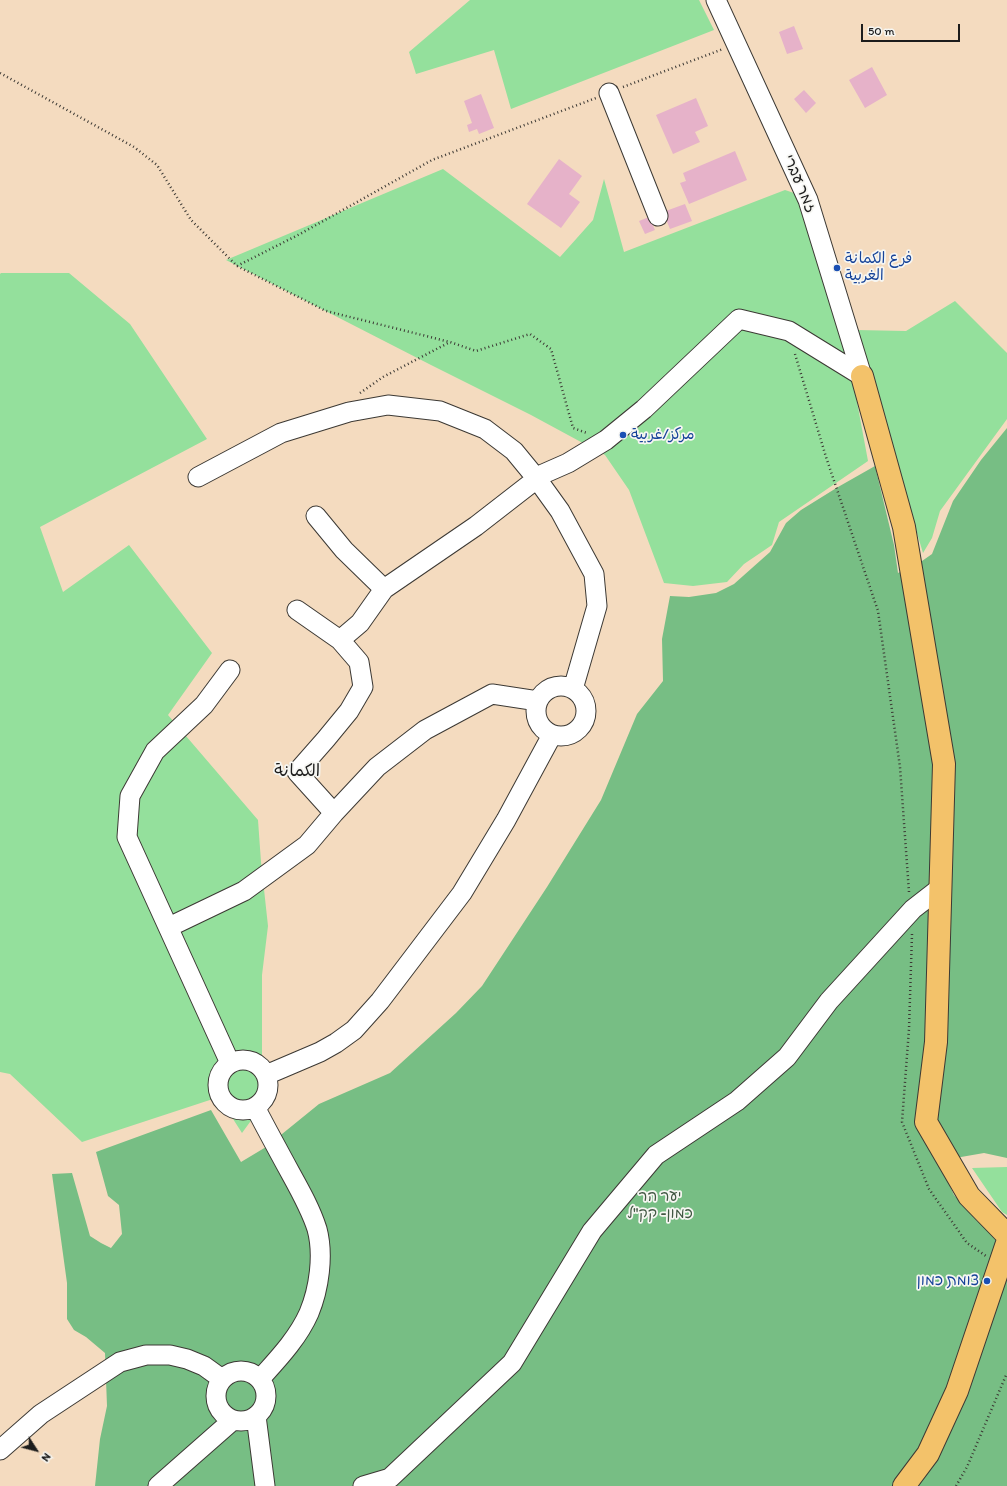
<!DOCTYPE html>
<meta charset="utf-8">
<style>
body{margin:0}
#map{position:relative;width:1007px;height:1486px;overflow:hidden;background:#f4dbbf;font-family:Itim,sans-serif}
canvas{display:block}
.north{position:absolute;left:16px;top:1430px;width:40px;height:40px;-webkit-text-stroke:3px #f6f6f2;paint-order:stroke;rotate:126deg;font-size:11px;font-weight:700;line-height:16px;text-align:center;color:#1c1c1c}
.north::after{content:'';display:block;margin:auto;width:14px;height:18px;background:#1c1c1c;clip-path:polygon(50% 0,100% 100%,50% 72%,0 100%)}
.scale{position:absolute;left:861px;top:24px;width:99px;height:18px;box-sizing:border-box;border:2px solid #1c1c1c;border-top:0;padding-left:5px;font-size:12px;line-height:14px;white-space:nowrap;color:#1c1c1c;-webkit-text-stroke:3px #f6f6f2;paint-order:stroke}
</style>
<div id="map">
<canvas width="1007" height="1486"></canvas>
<div class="north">N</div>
<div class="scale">50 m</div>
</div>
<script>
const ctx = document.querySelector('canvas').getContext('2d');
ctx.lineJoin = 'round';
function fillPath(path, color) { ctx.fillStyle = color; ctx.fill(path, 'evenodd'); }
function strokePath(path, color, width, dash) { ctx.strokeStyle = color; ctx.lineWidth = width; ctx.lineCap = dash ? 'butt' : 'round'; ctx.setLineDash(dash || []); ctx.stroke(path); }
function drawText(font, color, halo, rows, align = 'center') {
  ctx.font = font + ' Itim,"Playpen Sans Arabic","Playpen Sans Hebrew",sans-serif'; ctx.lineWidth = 3.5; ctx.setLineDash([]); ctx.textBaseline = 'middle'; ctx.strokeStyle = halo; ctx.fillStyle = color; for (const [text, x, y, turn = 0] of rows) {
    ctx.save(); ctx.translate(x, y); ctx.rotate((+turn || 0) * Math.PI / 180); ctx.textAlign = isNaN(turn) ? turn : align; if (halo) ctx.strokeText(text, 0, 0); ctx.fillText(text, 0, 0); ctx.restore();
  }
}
const green = new Path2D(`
 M470,0h229l15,30 -203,79 -17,-59 -78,24 -7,-22z
 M443,169l117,88 33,-37 11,-41 20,73 161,-62 12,4 52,165 19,102 -89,61 -7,23 -28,19 -17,18 -34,4 -29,-3 -35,-93 -24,-35 -74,-40 -100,-50 -205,-105z
 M1,273h68l61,51 77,115 -167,88 23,65 66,-47 83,108 -44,62 90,105 3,42 7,64 -6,49v84l-4,52 -16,22 -23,-36 -137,45 -72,-68 -10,-2v-798z
 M955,301l52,52v66l-67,92 -8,27 -9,15 -67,-223 50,1z
 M1007,1167v48l-5,-3 -30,-44z`);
const forest = new Path2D(`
 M1007,428v730l-23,-5 -46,8 16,34 23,26 30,25v240h-912l5,-47 7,-33 -2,-53 -19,-16 -12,-7 -7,-11v-36l-15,-109 20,-1 18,63 11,7 10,5 11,-14 -3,-29 -11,-9 -12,-44 115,-42 30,52 25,-15 53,-43 71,-31 66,-60 26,-27 65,-99 54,-87 36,-86 26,-33 -1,-42 8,-43 19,1 27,-4 18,-9 36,-32 16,-29 15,-13 37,-23 37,-21 19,79 4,28 24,-12 10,-7 21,-53 28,-41z`);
const building = new Path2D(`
 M794,26l9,23 -16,5 -8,-22z
 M872,67l15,28 -22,13 -16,-28z
 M804,90l12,13 -10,10 -12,-14z
 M481,94l13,34 -15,6 -2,-5 -8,3 -2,-7 5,-2 -8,-22z
 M696,98l12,28 -13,6 5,10 -27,12 -17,-39z
 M735,151l12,29 -58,24 -9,-21 6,-2 -3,-8z
 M559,159l23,17 -13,18 11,8 -19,26 -34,-24z
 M685,204l7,17 -22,8 -7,-17z
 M649,217l6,13 -10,4 -6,-13z`);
const path = new Path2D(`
 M0,73l134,74 23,18 34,55 46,46 89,45 124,31 26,9 54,-17 21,15 22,79 14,5
 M623,87l100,-38
 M237,266l63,-32 132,-74 164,-62
 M795,354l31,103 52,154 22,156 9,125
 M360,393l23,-16 67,-35
 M912,934l-3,95 -7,93 27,67 38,54 19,13
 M956,1486l11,-19 40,-94`);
const minor = new Path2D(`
 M716,0l92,200 54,176
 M609,93l49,123
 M198,477l83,-44 68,-21 39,-7 52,6 45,18 29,22 23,28 23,32 34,63 3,32 -24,83
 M316,516l28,34 40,39
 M297,610l43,30 20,-17 24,-34 92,-63 67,-52 25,-11 38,-23 38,-31 95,-90 50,12 73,45
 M230,670l-26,35 -49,46 -25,45 -3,41 103,226
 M536 711a25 25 0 1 1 50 0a25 25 0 1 1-50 0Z
 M334,813l43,-46 48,-37 67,-36 46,7
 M169,927l75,-36 63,-46 27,-32 -37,-41 29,-33 23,-28 14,-24 -4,-25 -19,-22
 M218 1085a25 25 0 1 1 50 0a25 25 0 1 1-50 0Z
 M266,1075l54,-23 16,-9 18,-13 26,-29 82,-108 44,-73 46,-85
 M255,1107c12,23 24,45 36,67 10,18 20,36 26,55 7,26 2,60 -8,84 -11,25 -31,46 -49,66
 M216 1396a25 25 0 1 1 50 0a25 25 0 1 1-50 0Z
 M256,1416l9,70
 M0,1450l41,-36 79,-52 26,-7h24l17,4 17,7 18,13
 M158,1486l75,-66
 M363,1486l27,-8 122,-115 80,-132 64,-76 81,-54 50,-44 42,-56 84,-92 27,-21`);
const major = new Path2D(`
 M862,376l42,151 40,237 -8,278 -10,80 43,74 38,39
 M904,1486l24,-32 29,-63 50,-148`);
const markers = [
 [837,268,4,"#1a4fb4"],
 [623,435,4,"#1a4fb4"],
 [987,1281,4,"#1a4fb4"]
];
const streetNames = [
 ["זמר עברי",799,184,67]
];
const transitNames = [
 ["فرع الكمانة",845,259],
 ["الغربية",845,276],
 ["مركز/غربية",631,435],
 ["צומת כמון",979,1281,"right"]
];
const parkNames = [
 ["יער הר",660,1197],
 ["כמון- קק\"ל",660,1214]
];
const quarterNames = [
 ["الكمانة",297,772]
];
fillPath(green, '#94e09c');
fillPath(forest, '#77be84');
fillPath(building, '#e6b2c9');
strokePath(minor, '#3c3934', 21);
strokePath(major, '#3c3934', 24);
strokePath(path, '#3c3934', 2.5, [1, 3]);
strokePath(minor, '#fff', 19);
strokePath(major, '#f3c26a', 22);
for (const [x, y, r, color] of markers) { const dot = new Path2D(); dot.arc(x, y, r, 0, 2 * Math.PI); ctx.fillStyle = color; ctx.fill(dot); strokePath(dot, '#f6f6f2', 1.5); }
drawText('15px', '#1c1c1c', '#f6f6f2', streetNames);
drawText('15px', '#164399', '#f6f6f2', transitNames, 'left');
drawText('15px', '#405742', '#f6f6f2', parkNames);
drawText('17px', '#1c1c1c', '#f6f6f2', quarterNames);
</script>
